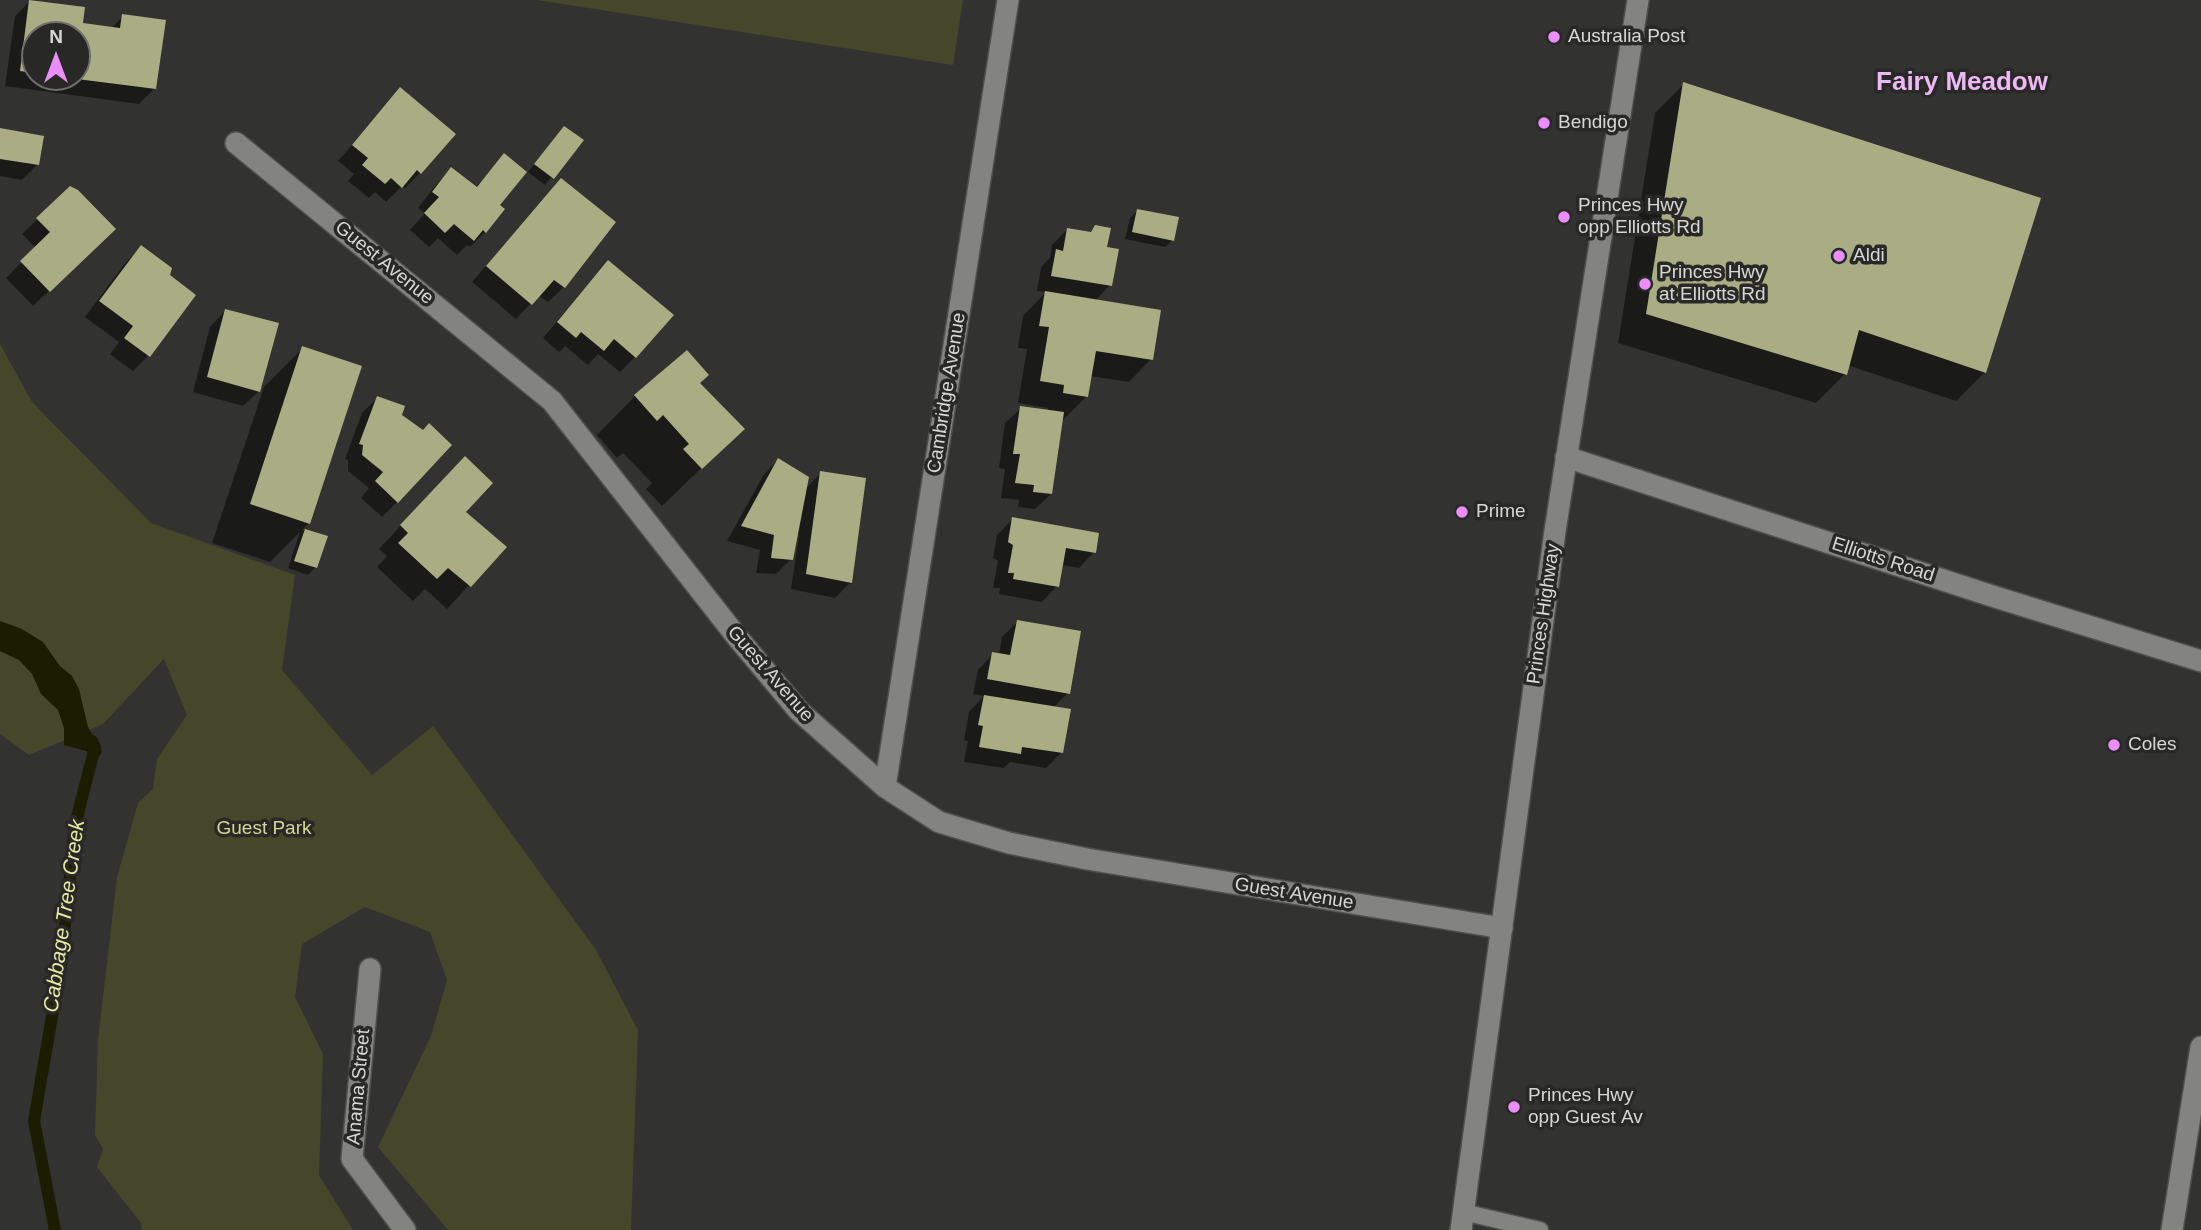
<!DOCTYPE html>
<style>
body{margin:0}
#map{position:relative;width:2201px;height:1230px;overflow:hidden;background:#323330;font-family:Arial,sans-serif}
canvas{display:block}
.north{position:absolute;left:21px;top:21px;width:70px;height:70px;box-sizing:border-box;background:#282926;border:2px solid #6e6f6c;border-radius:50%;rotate:0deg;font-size:19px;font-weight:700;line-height:28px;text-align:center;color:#d7d7d5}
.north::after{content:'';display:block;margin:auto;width:24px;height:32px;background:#eb8dfc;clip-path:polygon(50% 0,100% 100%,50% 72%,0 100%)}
</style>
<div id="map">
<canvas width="2201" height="1230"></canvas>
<div class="north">N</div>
</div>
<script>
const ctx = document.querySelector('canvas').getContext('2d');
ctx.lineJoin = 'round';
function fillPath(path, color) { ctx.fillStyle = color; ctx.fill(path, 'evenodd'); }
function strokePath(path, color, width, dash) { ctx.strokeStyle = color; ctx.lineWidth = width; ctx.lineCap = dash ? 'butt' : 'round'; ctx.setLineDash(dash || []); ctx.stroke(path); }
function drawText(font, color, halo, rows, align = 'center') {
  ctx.font = font + ' Arial,sans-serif'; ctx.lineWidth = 7; ctx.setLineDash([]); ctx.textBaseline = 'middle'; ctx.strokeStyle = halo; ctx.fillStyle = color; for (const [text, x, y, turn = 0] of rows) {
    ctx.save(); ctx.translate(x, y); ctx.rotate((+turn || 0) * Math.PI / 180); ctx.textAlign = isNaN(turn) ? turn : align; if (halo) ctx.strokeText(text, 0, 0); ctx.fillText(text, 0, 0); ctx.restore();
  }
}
const green = new Path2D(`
 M537,0h426l-10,65z
 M0,344l32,58 119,121 144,52 -13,95 90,105 61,-49 163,224 42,80 -7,200h-183l-70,-83 53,-111 16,-56 -17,-48 -65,-25 -63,37 -7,53 28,57 -4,121 34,55h-211l-1,-7 -44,-56 6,-18 -8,-14 3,-95 19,-163 21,-74 15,-14 4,-30 30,-44 -23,-56 -61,65 -74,31 -29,-21z`);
const water = new Path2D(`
 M0,621l22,8 21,13 17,24 12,10 7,13 9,38 14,25 -4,6 -12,-7 -22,-6v-17l-6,-18 -17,-16 -9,-20 -13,-14 -19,-9z`);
const shadow = new Path2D(`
 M30,1l51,23 30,5 12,-13 31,73 -15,15 -134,-18 10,-70zM35,35h42v42h-42z
 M1684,84l301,288 -29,29 -109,-36 -2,9 -29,29 -198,-60 37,-230z
 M400,90l20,83 -15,15 -3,-2 -16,16 -11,-10 -6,6 -21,-17 6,-7 -16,-13z
 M0,130l38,34 -16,16 -22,-4z
 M557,135l24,5 -36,45 -17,-13z
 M505,156l-7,50 -13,26 -15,15 -3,-2 -10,10 -19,-17 -9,9 -19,-17 15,-17 -7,-5 18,-23 15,-16 24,19z
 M561,180l53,43 -50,64 -16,15 -10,-7 -22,24 -44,-37z
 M70,188l28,56 -65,62 -27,-28 30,-30 -14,-14z
 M1137,211l36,29 -8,7 -40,-8 5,-21z
 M1096,227l9,22 5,36 -15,16 56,58 -22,23 -39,-6 -3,20 -23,23 -2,-1 -11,76 -16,15 -17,-2 1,-7 -18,-2 4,-29 -6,-1 6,-45 16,-15 27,4v-4l-30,-5 9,-54 -9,-1 5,-32 23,-24 -9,-1 4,-24 9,-9 2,-13 15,-15 22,3z
 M141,247l7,109 -15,15 -23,-17 9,-12 -34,-25 41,-55z
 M608,262l27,95 -15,15 -22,-18 -10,11 -23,-19 -6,6 -16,-14 50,-60z
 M225,311l34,80 -16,15 -50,-14 17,-65z
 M303,348l6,175 -7,7 23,7 -9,30 -8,8 -20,-7 12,-36 -30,30 -58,-19 52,-156z
 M698,384l44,45 -80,77 -16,-17 6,-6 -29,-30 -6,5 -20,-23 38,-39z
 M377,398l45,34 -25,70 -15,15 -21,-19 8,-10 -21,-17v-11l-3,-1 17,-46z
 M778,460l27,29 16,-16 29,110 -15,15 -44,-9 8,-54h-3l-5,24 -15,15 -20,-1 4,-23 -33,-9 36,-65z
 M442,481l22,31 40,35 -57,62 -22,-20 -12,12 -36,-34 10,-11 -8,-7z
 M1013,519l81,33 -15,16 -18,-3 -4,21 -15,16 -43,-8 1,-6h-7l5,-27 -5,-3 4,-23z
 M1018,621l50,72 -15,15 9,44 -16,16 -36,-6 -6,6 -40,-6 4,-21 -4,-1 5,-28 15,-16 -11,-2 5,-24 15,-16 6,1 3,-18z`);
const stream = new Path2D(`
 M55,1230l-21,-109 27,-157 14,-139 20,-78 -3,-6`);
const building = new Path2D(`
 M29,0l56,7 -2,16 37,5 2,-14 44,6 -10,69 -79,-10v-44h-42v38l-15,-2z
 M1683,82l358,116 -55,175 -127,-43 -12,45 -201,-61z
 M400,87l56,47 -35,40 -4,-4 -15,18 -11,-10 -6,6 -23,-19 6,-7 -16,-13z
 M564,126l20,14 -30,39 -20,-15z
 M0,128l44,8 -5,29 -39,-6z
 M504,153l23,19 -27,33 5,4 -19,24 -3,-3 -9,11 -20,-17 -9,9 -21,-20 15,-16 -7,-5 19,-25 26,20z
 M561,178l55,44 -51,66 -11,-8 -22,25 -46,-39z
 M70,186l8,4 38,39 -66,63 -30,-31 30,-29 -14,-14z
 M1137,209l42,8 -5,24 -42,-9z
 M1095,225l16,3 -4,19 12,2 -7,37 -61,-10 5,-27 7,2 4,-23 24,4z
 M141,245l31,23 -2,7 26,20 -46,62 -26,-19 9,-12 -34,-25z
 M608,260l66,55 -38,43 -22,-19 -10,12 -23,-19 -5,6 -19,-16z
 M1045,291l116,19 -8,50 -57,-9 -8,46 -25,-4 1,-8 -24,-4 9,-54 -10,-1z
 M225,309l54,14 -19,69 -53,-15z
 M302,346l60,20 -52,158 -60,-20z
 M687,350l22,25 -9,8 45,46 -43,40 -19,-20 6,-5 -26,-29 -6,6 -23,-26z
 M377,396l28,10 -3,9 21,15 6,-7 23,22 -54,58 -23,-22 8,-9 -21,-17 1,-10 -4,-1z
 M1020,406l44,6 -12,82 -19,-2 1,-7 -19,-2 5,-29h-7z
 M465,456l28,27 -27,29 41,35 -36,40 -23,-19 -11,11 -39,-36 10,-10 -8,-8z
 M778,458l31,19 -16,83 -22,-2 3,-23 -33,-9z
 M820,471l46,7 -14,105 -46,-9z
 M1012,517l87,16 -3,20 -30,-5 -7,39 -46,-8 1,-6h-6l5,-28 -5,-3z
 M305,529l23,7 -11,32 -23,-7z
 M1017,620l64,11 -11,63 -83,-15 5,-27 18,3z
 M984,695l87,14 -8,44 -41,-6 -1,7 -42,-7 4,-21 -5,-1z`);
const lane = new Path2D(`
 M1463,1212l77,18`);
const street = new Path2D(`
 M236,143l316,258 185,236 62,74 86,76 54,35 70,21 78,16 415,69
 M885,787l123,-787
 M370,969l-18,190 53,71
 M2172,1230l29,-183`);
const secondary = new Path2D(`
 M1566,457l423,138 212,66
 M1461,1230l94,-699 83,-531`);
const markers = [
 [1554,37,7,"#eb8dfc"],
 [1544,123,7,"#eb8dfc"],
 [1564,217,7,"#eb8dfc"],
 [1839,256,7,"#eb8dfc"],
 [1645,284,7,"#eb8dfc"],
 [1462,512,7,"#eb8dfc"],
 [2114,745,7,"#eb8dfc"],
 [1514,1107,7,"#eb8dfc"]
];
const poiNames = [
 ["Australia Post",1568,37],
 ["Bendigo",1558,123],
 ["Princes Hwy",1578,206],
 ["opp Elliotts Rd",1578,228],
 ["Aldi",1853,256],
 ["Princes Hwy",1659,273],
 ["at Elliotts Rd",1659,295],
 ["Prime",1476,512],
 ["Coles",2128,745],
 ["Princes Hwy",1528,1096],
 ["opp Guest Av",1528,1118]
];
const streetNames = [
 ["Guest Avenue",384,263,39],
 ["Cambridge Avenue",947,393,-81],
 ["Elliotts Road",1883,560,18],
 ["Princes Highway",1544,614,-82],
 ["Guest Avenue",770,674,49],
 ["Guest Avenue",1294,894,9],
 ["Anama Street",359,1087,-85]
];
const parkNames = [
 ["Guest Park",264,829]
];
const waterNames = [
 ["Cabbage Tree Creek",65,916,-82]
];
const districtNames = [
 ["Fairy Meadow",1962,83]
];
fillPath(green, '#45472b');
fillPath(water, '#1c1c01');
fillPath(shadow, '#0007');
strokePath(stream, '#1c1c01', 12);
fillPath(building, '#aaad83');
strokePath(lane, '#4f4f4d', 19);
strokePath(street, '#4f4f4d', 24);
strokePath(secondary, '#4f4f4d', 24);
strokePath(lane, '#838380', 16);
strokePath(street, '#838380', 21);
strokePath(secondary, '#838380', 21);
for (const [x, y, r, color] of markers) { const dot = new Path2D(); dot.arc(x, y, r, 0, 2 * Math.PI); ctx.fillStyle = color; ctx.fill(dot); strokePath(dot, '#282926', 2.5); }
drawText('19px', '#d7d7d5', '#282926', poiNames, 'left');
drawText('19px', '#d7d7d5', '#282926', streetNames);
drawText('19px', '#d2d793', '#282926', parkNames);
drawText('italic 21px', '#e5eaa5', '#282926', waterNames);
drawText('bold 26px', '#ecb8f5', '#282926', districtNames);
</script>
